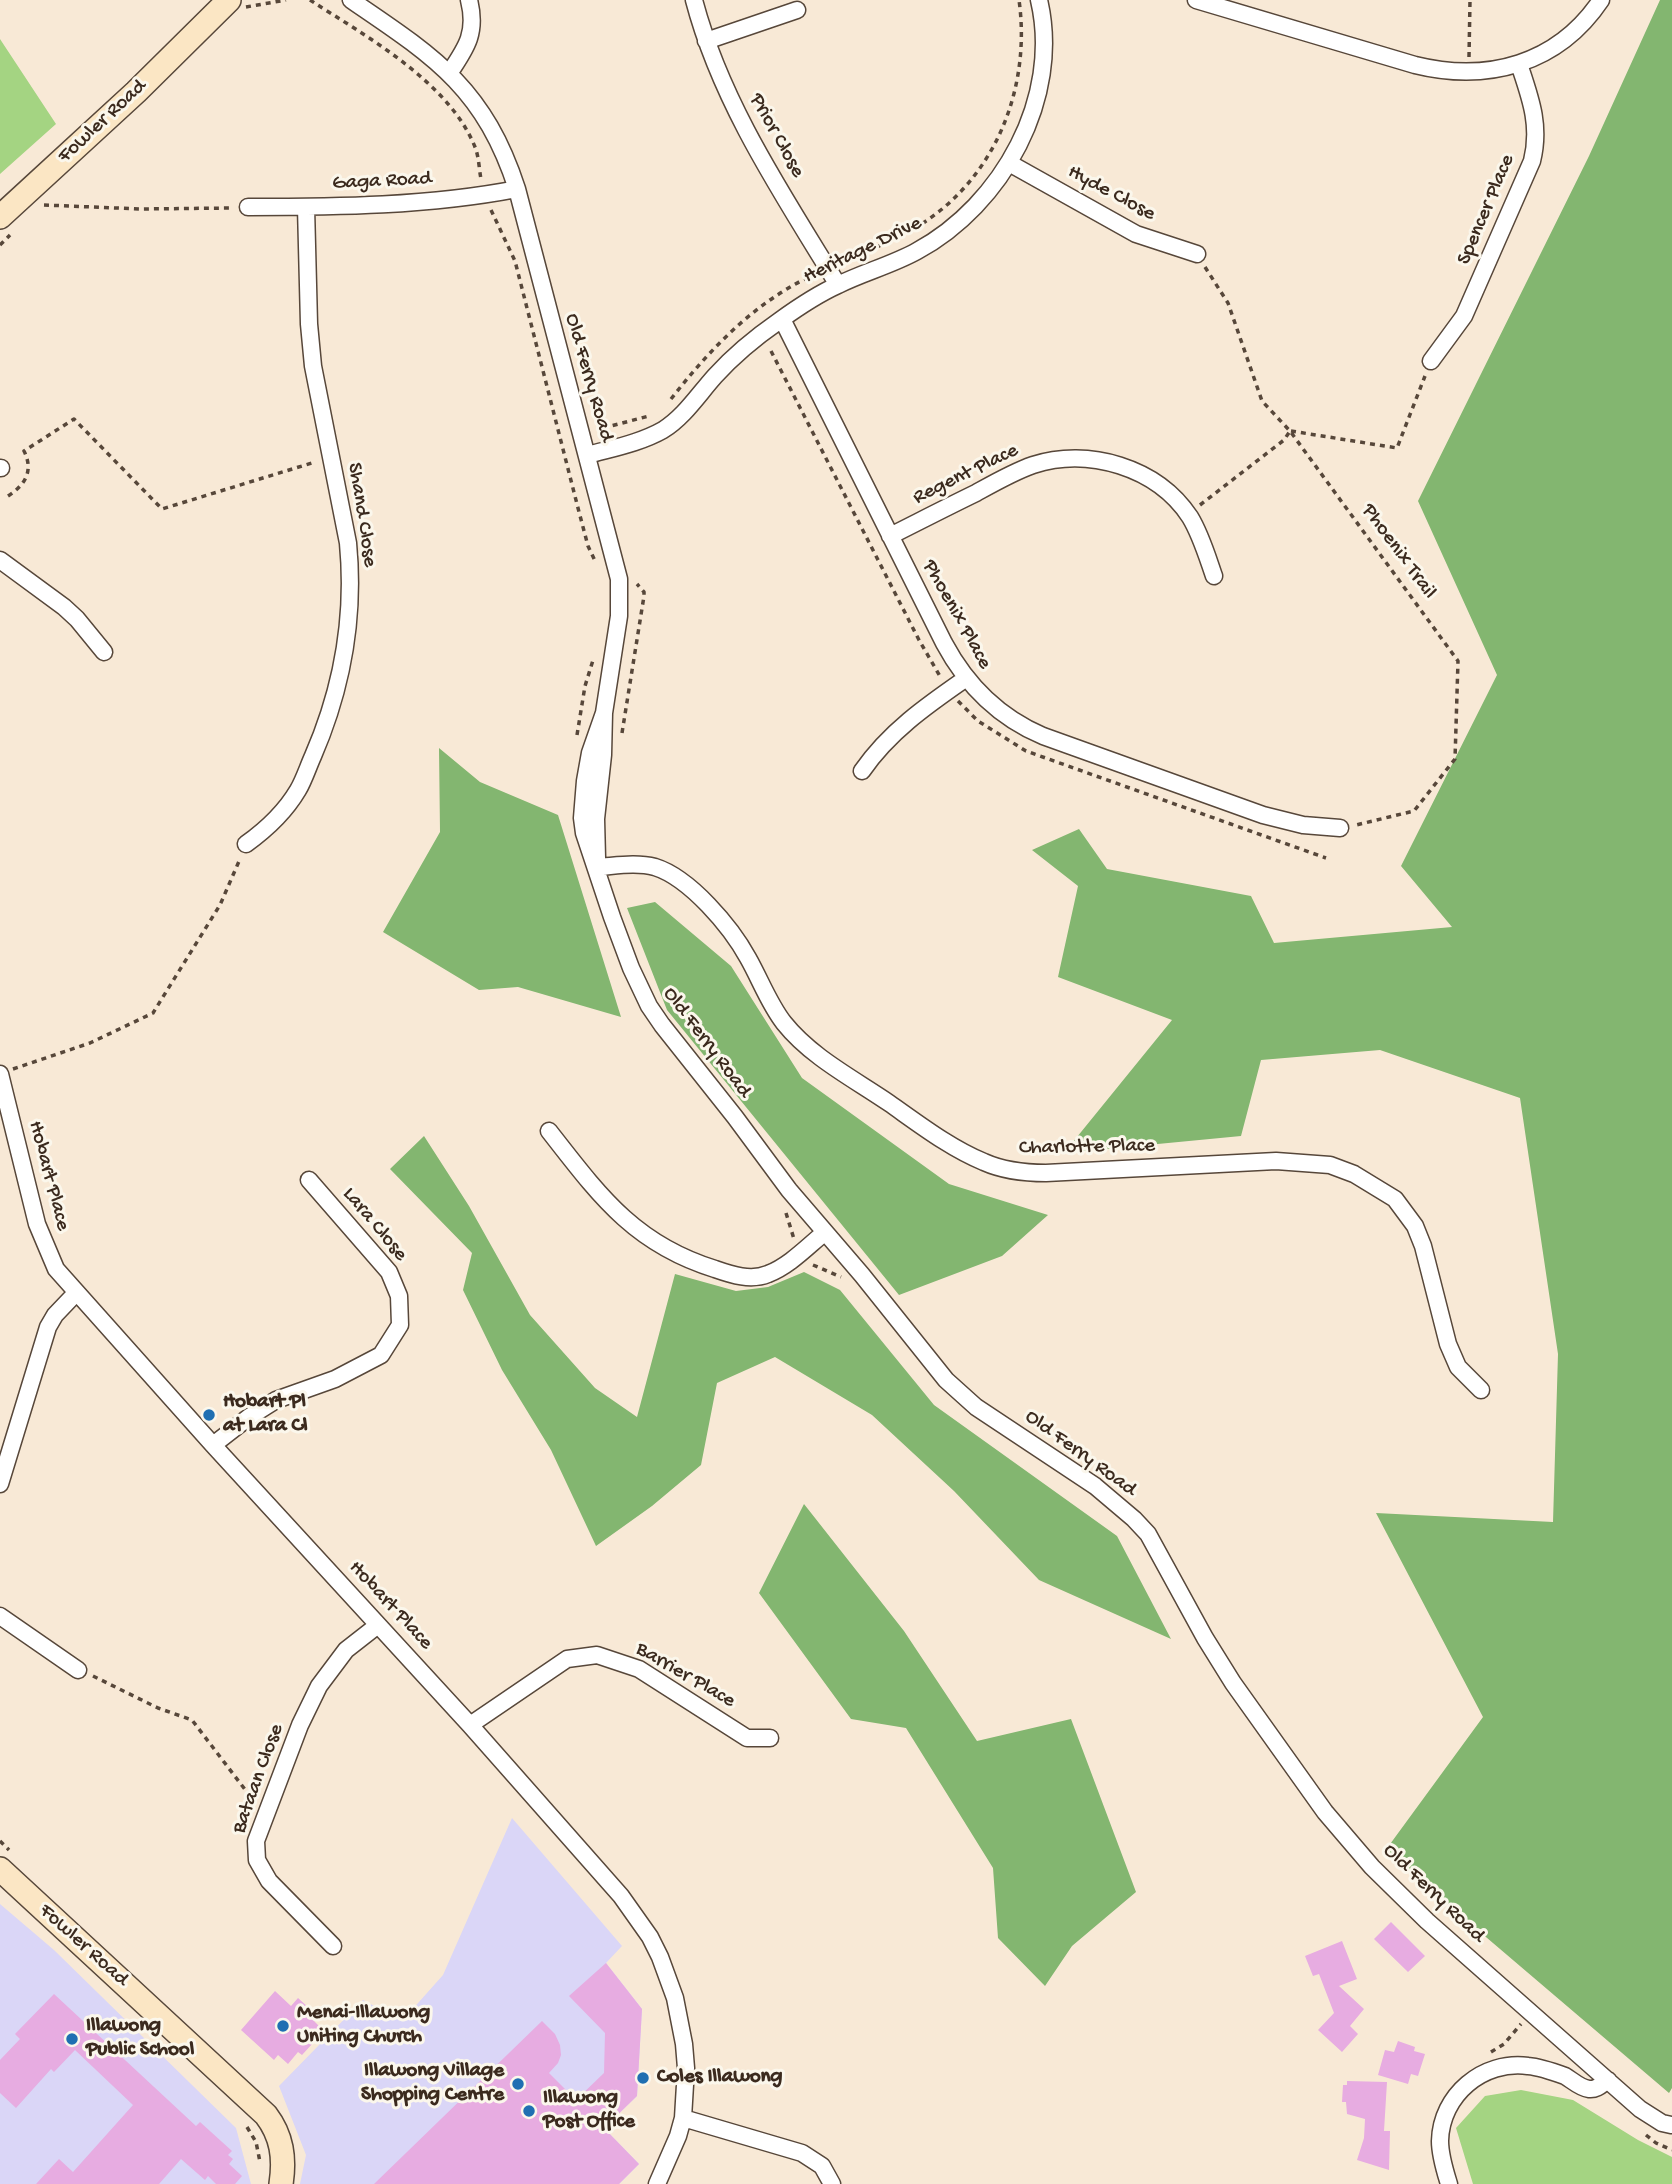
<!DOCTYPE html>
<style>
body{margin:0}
canvas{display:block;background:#f8e9d6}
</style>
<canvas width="1672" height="2184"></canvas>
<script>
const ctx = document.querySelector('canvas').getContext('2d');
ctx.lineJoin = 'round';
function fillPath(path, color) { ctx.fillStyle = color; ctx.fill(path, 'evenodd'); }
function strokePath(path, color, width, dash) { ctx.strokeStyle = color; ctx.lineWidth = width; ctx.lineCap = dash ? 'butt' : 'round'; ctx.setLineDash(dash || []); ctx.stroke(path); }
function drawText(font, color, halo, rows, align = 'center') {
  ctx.font = font + ' "Gochi Hand",sans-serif'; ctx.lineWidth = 6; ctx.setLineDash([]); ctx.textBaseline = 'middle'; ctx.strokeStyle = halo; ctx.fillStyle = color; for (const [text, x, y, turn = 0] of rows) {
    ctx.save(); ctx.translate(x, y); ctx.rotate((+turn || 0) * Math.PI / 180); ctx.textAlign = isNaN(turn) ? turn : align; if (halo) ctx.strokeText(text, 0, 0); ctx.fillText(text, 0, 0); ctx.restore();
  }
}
const built = new Path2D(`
 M512,1818l110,128 -16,17 36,46 -5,87 -33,32 35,36 -20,20h-319l6,-29 -27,-69 84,-86 39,21 41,-46z
 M0,1904l54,46 182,178 15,56h-251z`);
const green = new Path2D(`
 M0,39l56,85 -56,50z
 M1521,2090l52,10 65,40 34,17v27h-199l-17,-56 29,-32z`);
const forest = new Path2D(`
 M1660,0h12v2088l-3,5 -284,-242 98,-134 -107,-204 177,9 5,-168 -38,-256 -140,-48 -119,10 -20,76 -177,17 108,-133 -114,-43 20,-91 -46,-36 47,-21 28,40 144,27 23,47 178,-16 -51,-61 96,-191 -79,-174 171,-345z
 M439,748l41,34 78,33 63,202 -103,-30 -39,3 -96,-58 57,-100z
 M655,902l76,64 71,112 147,106 99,31 -46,41 -103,39 -232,-285 -40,-102z
 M424,1136l45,70 61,109 65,73 42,29 38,-143 61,17 32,-4 36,-15 36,18 94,115 183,131 54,103 -132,-59 -85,-89 -82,-76 -97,-58 -58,26 -16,82 -49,41 -56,40 -45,-96 -49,-80 -39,-80 9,-37 -82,-84z
 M804,1504l100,127 73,110 94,-22 65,173 -64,54 -27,40 -47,-48 -5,-70 -87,-140 -55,-9 -92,-126z`);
const building = new Path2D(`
 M1391,1922l34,34 -17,16 -34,-33z
 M1342,1941l15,38 -18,7 25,23 -14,17 8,8 -16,18 -24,-22 16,-17 -15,-39 -6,2 -8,-20z
 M606,1963l36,46 -5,87 -33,32 35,36 -20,20h-245l168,-163 13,13 5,11 1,10 -3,8 -9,10 27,27 28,-27 1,-40 -36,-37z
 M275,1991l16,15 7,-8 20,18 -4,5 10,10 -22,24 -4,-3 -10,12 -10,-9 -4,5 -33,-30z
 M54,1994l142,132 4,-4 32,29 -4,4 5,4 -4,5 13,12 -7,8h-19l-8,-8 -3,4 -24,-21 -22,25h-123l23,-25 14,13 60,-67 -58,-55 -21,22 -3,-3 -35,39 -16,-15v-33l20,-21 -5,-5z
 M1398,2041l17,6 -1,4 11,3 -7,22 -7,-2 -3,10 -30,-9 7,-25 9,2z
 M1347,2081l40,1 -3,49h6l-1,39 -32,-10 7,-22 1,-19 -18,-5 -1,-12h-4l1,-17h4z`);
const path = new Path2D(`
 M310,0c57,37 139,82 165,147 4,10 4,22 6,32
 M246,7l40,-7
 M1469,57l1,-57
 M44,205l97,4 91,-1
 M491,210l24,51 63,247 10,38 8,17
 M0,245l10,-10
 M841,262c28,-12 56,-22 82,-39 74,-48 108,-137 96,-223
 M1205,267l23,36 34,98 28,30 168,230 -3,98 -41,52 -58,14
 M771,351l148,289 22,38
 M671,399c39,-50 83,-96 140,-123
 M603,428l46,-12
 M1291,431l106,17 28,-72
 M8,496c17,-11 26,-25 16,-45l50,-32 88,90 153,-47
 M1200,505l84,-65 6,-9
 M958,701l20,20 48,30 300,107
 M622,733l22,-137v-4l-7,-8
 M577,735l8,-49 9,-29
 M13,1069l77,-26 63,-30 67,-108 20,-46
 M786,1213l8,26
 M813,1265l28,12
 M93,1676l65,32 34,12 61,80
 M0,1841l9,9
 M1491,2052l13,-8 17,-20
 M247,2127l9,15 4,20
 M1646,2135l10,8 16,7`);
const street = new Path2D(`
 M351,0c84,57 133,88 166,189l102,390v37l-15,97 -1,42 -7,64 1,39
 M694,0c27,103 89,195 144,285
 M1196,0l219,65c73,18 143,-1 186,-65
 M706,41l91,-31
 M450,72c17,-25 27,-40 19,-72
 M1009,163l127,71 61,20
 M248,207c89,0 181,-1 269,-18
 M782,319l162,324c23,43 54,74 99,93l220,79 40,10 37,3
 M1431,361l33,-45 68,-155c9,-36 -2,-64 -13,-97
 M588,455c25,-7 52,-12 75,-25 21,-13 35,-35 52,-54 19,-21 41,-39 64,-55 18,-13 39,-27 59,-36 26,-13 54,-20 79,-34 85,-46 145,-153 122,-251
 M0,468h1
 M890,536c28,-14 57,-29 86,-43 18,-10 37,-21 57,-28 55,-18 124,2 157,52 11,18 17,39 24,59
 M0,560l64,47 13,12 27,33
 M604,713l-14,40 -5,28 -3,37 2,15 28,84 19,51 18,38 13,19 73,92 54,73 73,85 84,105 30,27 119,79 39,33 14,15 57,104 28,45 92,129 47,55 55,54 213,188 22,14 9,2
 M862,771c27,-39 64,-65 103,-92
 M246,844c21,-15 39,-32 52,-54 6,-10 10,-23 15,-34 29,-67 42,-140 35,-213l-35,-177 -4,-42 -3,-117
 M597,867c18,-1 39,-5 58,0 35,11 76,60 93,91 12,21 21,46 36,65 27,34 70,56 105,80 30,21 61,45 95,59 20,9 40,11 62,11l230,-12 54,4 24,9 41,25 20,27 8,20 25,98 10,23 23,23
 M0,1074l37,150 19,45 157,176 257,280 151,171 29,41 10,20 15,41 9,46 2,24 -3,50 -5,18 -21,48
 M549,1131c50,64 85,113 166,138 17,6 36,12 53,5 21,-8 39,-27 56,-41
 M213,1445l36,-28 27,-17 59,-21 46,-24 19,-30 -1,-29 -10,-24 -80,-92
 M0,1484l48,-157 7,-12 21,-22
 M0,1616l78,54
 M470,1725l97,-66 30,-4 42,14 108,69h23
 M333,1946l-64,-65 -12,-21 -1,-19 44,-116 19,-39 27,-36 32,-25
 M683,2118l119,35 20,13 10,18
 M1449,2184c-4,-13 -9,-28 -9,-43 1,-46 43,-81 88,-75 12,1 26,6 37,10 7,4 15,12 24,13 8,1 13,-5 19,-9`);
const secondary = new Path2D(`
 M0,217l136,-125 93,-92
 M0,1869l266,246c16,21 19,43 15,69`);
const markers = [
 [209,1415,7,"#1f6fb2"],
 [283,2026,7,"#1f6fb2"],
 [72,2039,7,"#1f6fb2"],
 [643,2078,7,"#1f6fb2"],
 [518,2084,7,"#1f6fb2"],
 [529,2111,7,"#1f6fb2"]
];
const streetNames = [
 ["Fowler Road",103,122,-43],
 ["Prior Close",776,136,61],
 ["Gaga Road",382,182,-3],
 ["Hyde Close",1111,194,28],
 ["Spencer Place",1487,210,-67],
 ["Heritage Drive",863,251,-26],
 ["Old Ferry Road",588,378,74],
 ["Regent Place",966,475,-26],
 ["Shand Close",361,515,81],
 ["Phoenix Trail",1398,552,54],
 ["Phoenix Place",956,615,61],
 ["Old Ferry Road",706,1043,53],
 ["Charlotte Place",1087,1148,-1],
 ["Hobart Place",48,1176,75],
 ["Lara Close",374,1225,50],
 ["Old Ferry Road",1080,1454,36],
 ["Hobart Place",390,1606,47],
 ["Barrier Place",685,1676,30],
 ["Bataan Close",259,1779,-70],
 ["Old Ferry Road",1433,1894,44],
 ["Fowler Road",83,1946,42]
];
const poiNames = [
 ["Hobart Pl",223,1403],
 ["at Lara Cl",223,1427],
 ["Menai-Illawong",297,2014],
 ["Uniting Church",297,2038],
 ["Illawong",86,2027],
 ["Public School",86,2051],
 ["Illawong Village",504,2072,"right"],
 ["Shopping Centre",504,2096,"right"],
 ["Coles Illawong",657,2078],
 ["Illawong",543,2099],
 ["Post Office",543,2123]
];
fillPath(built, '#dad6f7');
fillPath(green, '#a4d482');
fillPath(forest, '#83b670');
fillPath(building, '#e7ace1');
strokePath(street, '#57473a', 19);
strokePath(secondary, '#57473a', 26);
strokePath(path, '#57473a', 3.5, [5, 5]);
strokePath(street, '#fff', 16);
strokePath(secondary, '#fbe6c4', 23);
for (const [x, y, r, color] of markers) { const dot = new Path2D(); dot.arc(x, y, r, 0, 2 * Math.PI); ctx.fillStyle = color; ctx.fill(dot); strokePath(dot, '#fbf7ec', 2.5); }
drawText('21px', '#3b2a1e', '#fbf7ec', streetNames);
drawText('bold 21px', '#3b2a1e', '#fbf7ec', poiNames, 'left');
</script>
